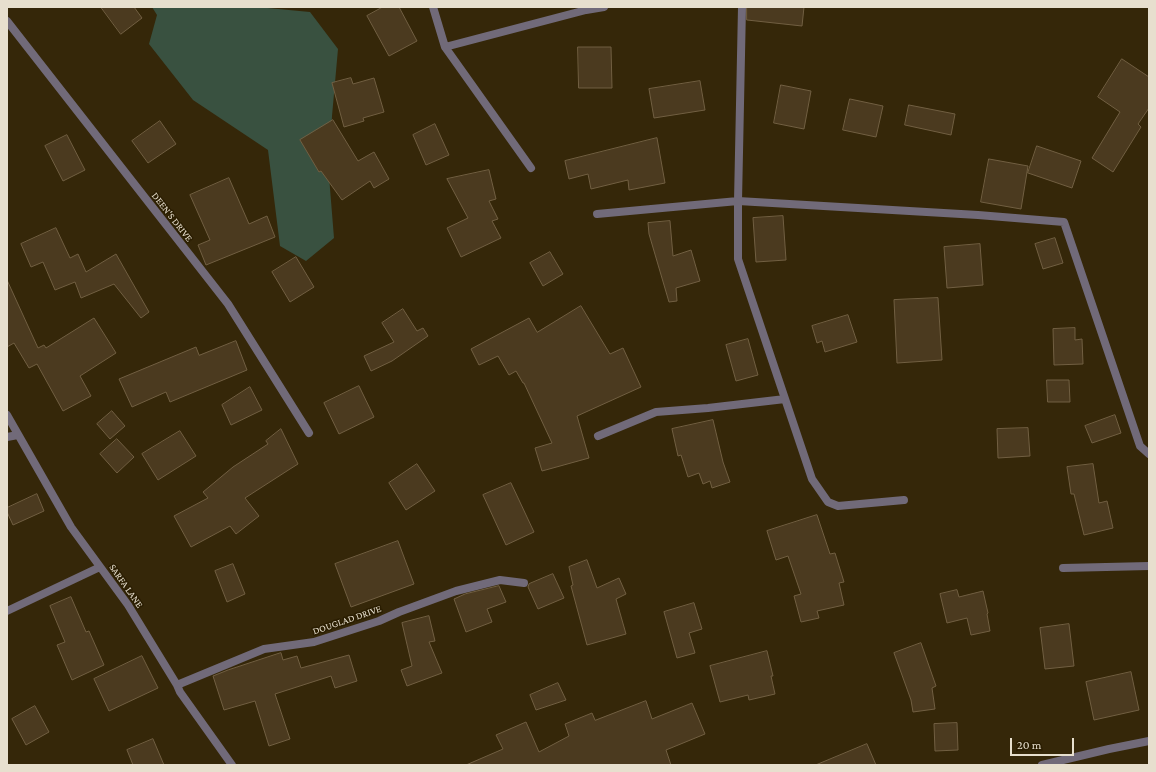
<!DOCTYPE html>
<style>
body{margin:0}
#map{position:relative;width:1156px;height:772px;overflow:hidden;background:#352709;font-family:"Crimson Pro",serif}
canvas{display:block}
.frame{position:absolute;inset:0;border:8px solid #e7dfce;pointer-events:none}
.scale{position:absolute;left:1010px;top:738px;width:64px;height:18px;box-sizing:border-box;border:2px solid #e7dfce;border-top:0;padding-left:5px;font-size:12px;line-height:14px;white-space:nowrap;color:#e7dfce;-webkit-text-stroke:3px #2a1d01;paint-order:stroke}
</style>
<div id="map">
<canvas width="1156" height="772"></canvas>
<div class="frame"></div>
<div class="scale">20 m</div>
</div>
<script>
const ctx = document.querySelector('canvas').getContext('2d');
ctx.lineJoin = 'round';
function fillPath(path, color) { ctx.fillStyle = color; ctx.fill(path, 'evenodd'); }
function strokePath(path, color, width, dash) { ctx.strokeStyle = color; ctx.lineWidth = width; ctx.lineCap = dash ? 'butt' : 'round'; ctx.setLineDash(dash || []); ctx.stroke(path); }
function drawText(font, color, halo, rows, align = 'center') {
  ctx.font = font + ' "Crimson Pro",serif'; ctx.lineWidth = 3; ctx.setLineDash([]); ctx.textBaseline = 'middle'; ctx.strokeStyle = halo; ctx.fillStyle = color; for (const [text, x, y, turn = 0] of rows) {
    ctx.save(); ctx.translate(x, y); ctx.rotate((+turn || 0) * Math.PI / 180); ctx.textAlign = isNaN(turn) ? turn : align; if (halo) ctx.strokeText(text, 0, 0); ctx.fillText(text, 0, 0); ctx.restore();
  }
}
const green = new Path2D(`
 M152,7h105l53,5 28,37 -6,67 -3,60 5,62 -28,23 -26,-15 -12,-96 -75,-50 -44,-56 8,-29z`);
const building = new Path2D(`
 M101,7h33l8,11 -21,16z
 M383,7h16l18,34 -28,15 -22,-40z
 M747,7h57l-2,19 -55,-6z
 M578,47h33l1,41h-33z
 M1122,59l27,18v31l-11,16 3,3 -28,45 -21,-14 28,-46 -22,-15z
 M351,78l2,6 21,-6 10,34 -21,6 1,3 -20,6 -12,-44z
 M700,81l5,29 -51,8 -5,-29z
 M781,85l30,6 -7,38 -30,-6z
 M850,99l33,7 -7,31 -33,-7z
 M909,105l46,9 -4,21 -46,-10z
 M333,120l25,41 16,-9 15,27 -15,9 -4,-7 -28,19 -21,-29 -2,1 -19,-32z
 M160,121l16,23 -28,19 -16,-22z
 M435,124l14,31 -23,10 -13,-30z
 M67,135l18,35 -22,11 -18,-35z
 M657,138l8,45 -36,7 -1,-10 -37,9 -3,-15 -19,5 -4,-18z
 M1037,146l44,15 -9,27 -44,-15z
 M989,159l39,7 -7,43 -40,-7z
 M489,170l7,29 -7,2 9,18 -6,2 9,17 -40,19 -14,-29 21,-10 -21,-39z
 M229,178l20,46 18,-8 8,21 -69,28 -8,-20 12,-5 -20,-45z
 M783,216l3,44 -30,2 -3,-44z
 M670,221l3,35 18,-6 9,31 -24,7 1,13 -8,1 -20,-68 -1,-11z
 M56,228l14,30 8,-4 8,18 30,-18 33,58 -8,6 -27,-34 -33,14 -6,-16 -20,8 -12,-28 -12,5 -10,-23z
 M1055,238l8,25 -20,6 -8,-25z
 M980,244l3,41 -36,3 -3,-41z
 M550,252l13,22 -20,12 -13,-23z
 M296,257l18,30 -24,15 -18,-30z
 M7,280l31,68 6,-3 2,3 48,-30 22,35 -36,23 11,20 -28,15 -26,-47 -8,4 -15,-25 -7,4z
 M938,298l4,62 -45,3 -3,-63z
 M581,306l29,48 13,-6 18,39 -64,29 12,42 -47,13 -7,-23 17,-5 -28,-60h-1l-7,-12 -7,4 -11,-19 -19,9 -8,-16 58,-31 8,14z
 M403,309l14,22 6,-3 5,8 -36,25 -21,10 -7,-15 30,-14 -12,-19z
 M848,315l9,27 -32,10 -3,-11 -5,2 -5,-17z
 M1075,328v12l7,-1 1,25 -29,1 -1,-36z
 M748,339l10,36 -22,6 -10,-36z
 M236,341l11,29 -77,32 -4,-10 -34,15 -13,-28 77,-32 3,8z
 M1047,380h22l1,22h-22z
 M359,386l15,31 -35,17 -15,-31z
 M250,387l12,23 -31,15 -9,-20z
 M112,411l13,15 -15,13 -13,-15z
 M1115,415l6,18 -29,10 -7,-17z
 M713,420l10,42 7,20 -18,6 -2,-7 -7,3 -4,-11 -11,4 -7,-22 -3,1 -6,-27z
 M1028,428l2,28 -32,2 -1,-29z
 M281,429l17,35 -8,5 -45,29 14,18 -23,18 -6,-8 -39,21 -17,-31 34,-18 -5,-6 30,-25 35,-23 -2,-3z
 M180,431l16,25 -38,24 -16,-26z
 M117,439l17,18 -17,16 -17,-19z
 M417,464l18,27 -29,19 -17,-27z
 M1093,464l6,39 8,-2 6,27 -29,7 -10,-41h-3l-4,-27z
 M511,483l23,49 -28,13 -23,-50z
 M37,494l7,17 -31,14 -6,-13v-4z
 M817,515l13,39 5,-1 9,29 -5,1 5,22 -27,6 2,7 -18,4 -7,-26 7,-2 -13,-38 -12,4 -9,-29z
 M398,541l16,43 -63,23 -16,-43z
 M587,560l10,28 22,-10 7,16 -10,5 10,35 -39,11 -16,-59 2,-1 -4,-18z
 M233,564l12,30 -18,8 -12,-31z
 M553,574l11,24 -26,11 -10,-22 1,-3z
 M499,586l7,16 -19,7 5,13 -26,10 -12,-33 11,-5z
 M957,590l2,7 24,-6 5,22 -1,1 3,17 -19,4 -4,-17 -20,5 -7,-29z
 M71,597l15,35 3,-1 15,34 -32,15 -15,-35 8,-3 -15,-36z
 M694,603l8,26 -13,4 6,20 -18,5 -13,-46z
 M429,616l6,25 -6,1 13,31 -35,13 -6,-16 11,-4 -10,-43z
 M1069,624l5,42 -29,3 -5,-41z
 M921,643l15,43 -4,2 3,21 -22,3 -2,-12 -17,-47z
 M767,651l6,25h-2l4,18 -26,6 -1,-5 -28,7 -10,-36z
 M281,653l2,7 14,-4 4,12 48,-13 8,26 -22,7 -4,-12 -56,18 15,45 -21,7 -14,-45 -31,9 -11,-34 15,-6z
 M142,656l16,32 -49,23 -15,-32z
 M1131,672l8,38 -45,10 -8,-38z
 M558,683l8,17 -30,10 -6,-15z
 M646,701l6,18 40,-16 13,31 -39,16 5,15h-205l37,-16 -7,-14 30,-13 13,30 30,-16 -4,-12 27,-11 3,7z
 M35,706l14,26 -23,13 -14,-26z
 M957,723l1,27 -23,1 -1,-27z
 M153,739l11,26h-31l-6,-15z
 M867,744l9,21h-60z`);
const street = new Path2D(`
 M433,7l12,40 86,121
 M742,7l-4,194v58l74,220 16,23 10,4 66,-6
 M7,21l221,283 81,129
 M445,47l141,-37 18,-3
 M597,214l141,-13 240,14 86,7 76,224 9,8
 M7,415l64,112 57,78 49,80 3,7 52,73
 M598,436l58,-24 52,-4 77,-9
 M7,437l11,-2
 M1063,568l86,-2
 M7,611l93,-44
 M177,685l87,-36 50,-7 65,-21 20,-9 57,-21 44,-11 24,3
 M1042,765l67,-16 40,-8`);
const streetNames = [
 ["DEEN'S DRIVE",172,217,52],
 ["SARFA LANE",126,586,55],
 ["DOUGLAD DRIVE",347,620,-19]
];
fillPath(green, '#395140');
fillPath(building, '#4b3a1f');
strokePath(building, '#715f42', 1);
strokePath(street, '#716a79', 8);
drawText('10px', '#e7dfce', '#2a1d01', streetNames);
</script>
